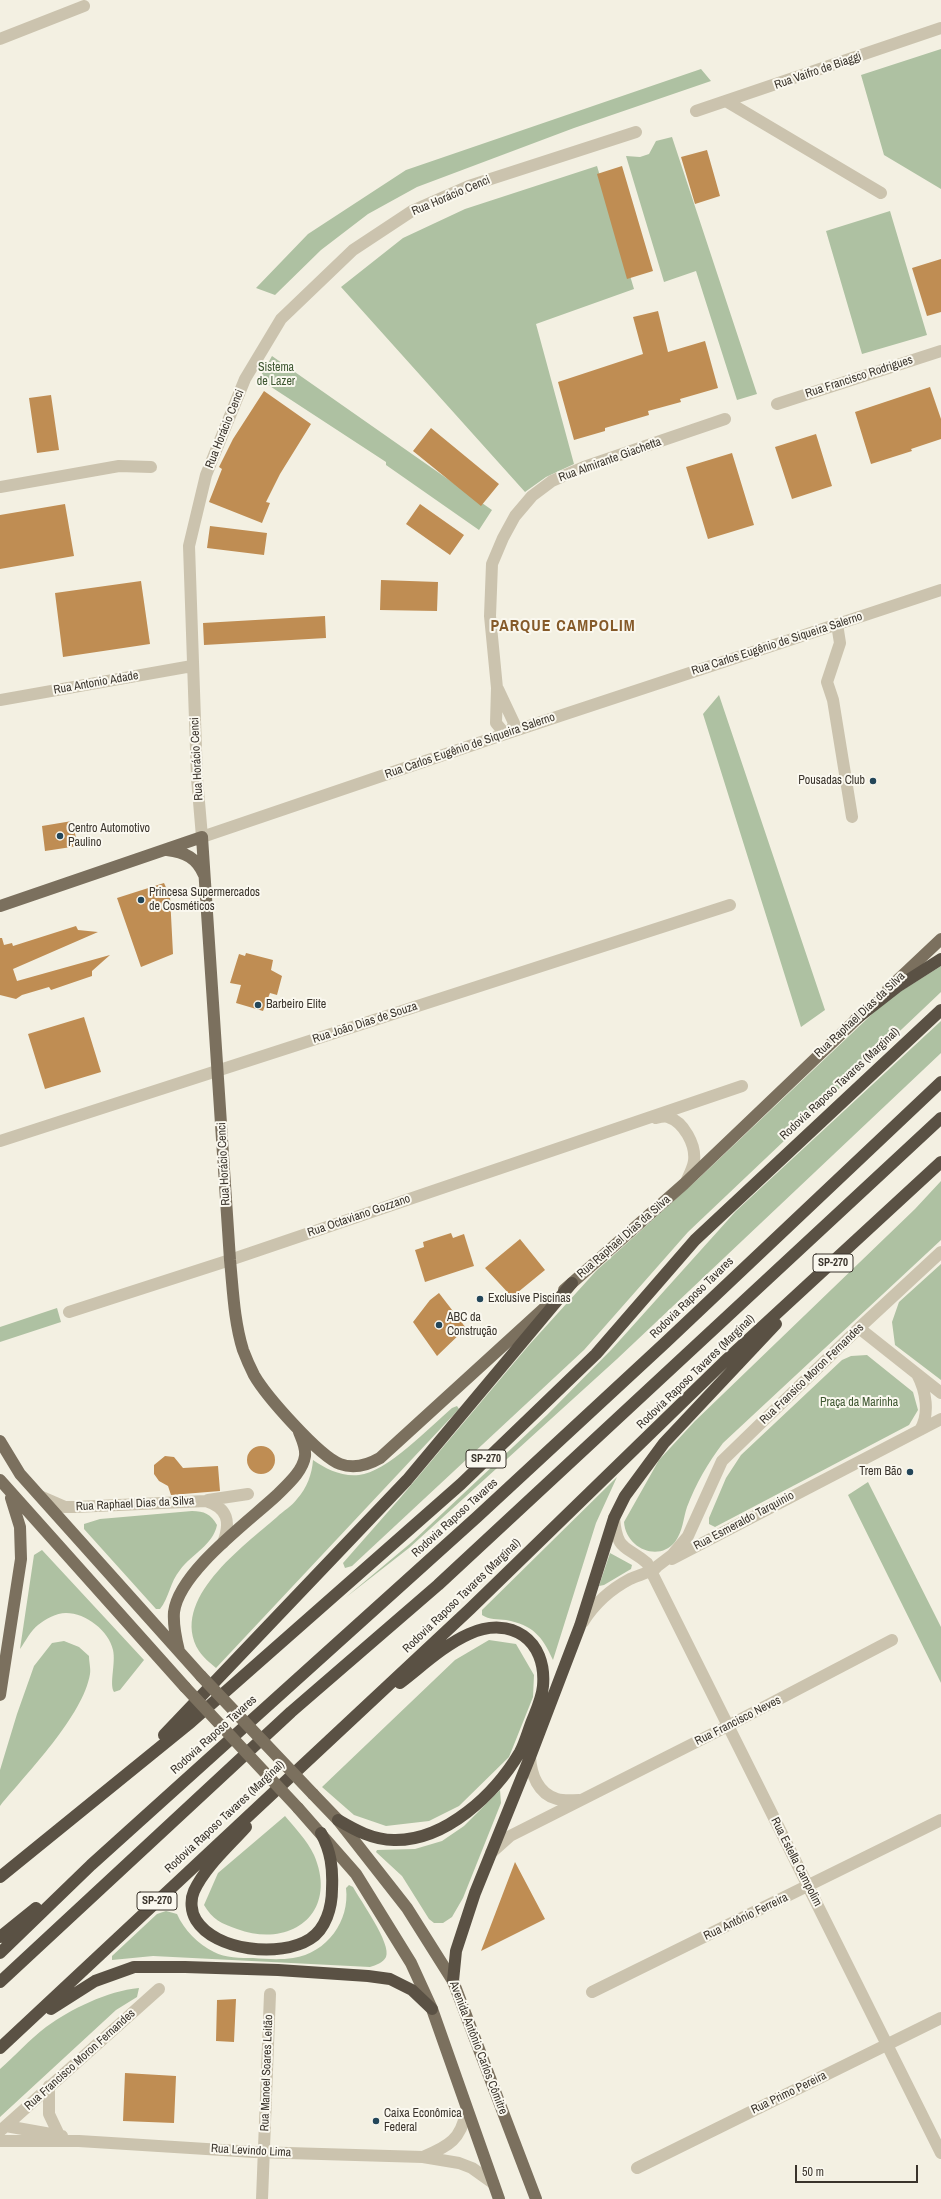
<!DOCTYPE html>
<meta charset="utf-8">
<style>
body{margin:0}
#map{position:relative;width:941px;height:2199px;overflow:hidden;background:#f3f0e2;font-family:"Archivo Narrow",sans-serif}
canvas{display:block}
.scale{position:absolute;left:795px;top:2165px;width:123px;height:18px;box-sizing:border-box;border:2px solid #3a342c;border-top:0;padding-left:5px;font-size:12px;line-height:14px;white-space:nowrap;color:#3a342c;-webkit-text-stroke:3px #faf8ef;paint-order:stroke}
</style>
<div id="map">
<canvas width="941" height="2199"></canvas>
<div class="scale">50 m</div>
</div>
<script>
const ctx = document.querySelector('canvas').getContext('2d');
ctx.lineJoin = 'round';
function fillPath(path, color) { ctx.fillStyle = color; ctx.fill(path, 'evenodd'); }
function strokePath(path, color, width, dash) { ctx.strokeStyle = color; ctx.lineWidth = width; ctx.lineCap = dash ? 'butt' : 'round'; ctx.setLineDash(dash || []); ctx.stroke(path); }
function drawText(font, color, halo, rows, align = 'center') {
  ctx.font = font + ' "Archivo Narrow",sans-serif'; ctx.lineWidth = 4; ctx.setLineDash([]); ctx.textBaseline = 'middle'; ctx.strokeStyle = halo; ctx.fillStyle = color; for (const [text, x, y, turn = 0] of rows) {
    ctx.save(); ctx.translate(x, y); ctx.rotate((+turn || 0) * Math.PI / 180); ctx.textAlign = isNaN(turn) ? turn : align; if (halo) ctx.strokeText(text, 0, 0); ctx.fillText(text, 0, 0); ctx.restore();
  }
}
const green = new Path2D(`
 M941,49v140l-57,-34 -23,-80z
 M701,69l10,12 -137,47 -157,59 -49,27 -47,36 -46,45 -19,-7 52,-54 98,-64z
 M672,137l85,257 -20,6 -41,-129 -32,11 -38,-126 14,1 9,-3 7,-13z
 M597,166l37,123 -98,35 38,140 -28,13 -21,15 -184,-205 62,-49 62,-29z
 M890,211l37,124 -65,19 -36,-123z
 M272,356l220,154 -13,20 -93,-65v-3l-127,-83z
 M719,695l106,315 -24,17 -98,-313z
 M941,966v26l-253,240 -104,118 -232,216 -7,2 -2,-5 58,-66 128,-152 67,-74 102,-92 189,-179z
 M941,1021v32l-324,306 -208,189 -64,50 67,-56 135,-127 64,-65 125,-139z
 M941,1181v59l-218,203c-15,20 -27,40 -36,64 -4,12 -4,24 -12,35 -16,20 -49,7 -51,-20l35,-62 36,-39 220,-212z
 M941,1264v116l-46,-35 -3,-23 7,-20z
 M57,1308l4,14 -61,20v-15z
 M867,1355l46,37 5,18 -9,15 -194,102 -6,-3v-6l17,-40 15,-23 101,-95 9,-4z
 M457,1406l2,3 -243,259c-6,-5 -13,-11 -17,-17 -31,-51 45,-105 78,-134 6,-6 15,-11 20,-18 10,-11 15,-25 16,-39 13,9 29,17 46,15 27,-2 72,-49 93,-67z
 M617,1477l-21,46 -43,137c-11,-24 -20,-35 -47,-40 -8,-1 -17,0 -24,-5v-5z
 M868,1482l73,145v56l-93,-188z
 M192,1511c12,0 19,3 25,14 -4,20 -25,29 -37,45 -10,12 -11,28 -20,39h-4l-72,-80v-5l16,-5z
 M42,1550l102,110 -24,30 -6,2c-5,-8 2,-29 -1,-42 -4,-19 -27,-37 -47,-37 -10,0 -20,6 -28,12 -7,5 -13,17 -18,24l14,-94z
 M610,1553l22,12 -1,4 -27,16 -5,1z
 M489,1640l27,4 18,31 -1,22 -24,60 -50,49 -30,15 -43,5 -32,-11 -32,-28 133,-127z
 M64,1641l15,6 10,9c0,6 2,13 1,18 -7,42 -63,99 -90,132v-36l17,-56 17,-48 18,-23z
 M500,1790l1,13 -38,95 -11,19 -9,6h-9l-5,-4 -27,-43 -26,-24 1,-2 38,-1 27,-8 22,-15z
 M285,1816c10,12 22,24 29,39 25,58 -23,94 -77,74 -15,-5 -25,-10 -33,-24l14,-32z
 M349,1885l4,2c7,13 39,57 33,70 -3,6 -10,8 -16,10l-217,-11 -41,4v-4l45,-42 9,-3 11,3c7,16 21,30 37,38 11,6 27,6 39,6 13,1 27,2 40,0 34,-5 57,-37 53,-70z
 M139,1988l-2,9 -21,13 -116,107v-48c15,-13 29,-29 46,-42 25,-18 61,-36 93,-39z`);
const building = new Path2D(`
 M707,150l13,46 -25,8 -14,-47z
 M622,166l31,105 -26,8 -30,-105z
 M941,259v53l-14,4 -15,-48z
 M658,311l10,41 37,-11 13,47 -38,11 1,3 -33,9 1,4 -44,13v3l-31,9 -16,-58 85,-28 -10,-37z
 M930,387l11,32v20l-30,10 1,2 -41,13 -16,-52z
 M264,391l47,33 -31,50 -14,28 4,1 -8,20 -53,-21 13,-33 -3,-2 14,-28z
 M51,395l8,55 -22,3 -8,-55z
 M431,428l68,56 -18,22 -68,-55z
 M816,434l16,52 -40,13 -17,-52z
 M732,453l22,72 -46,14 -22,-72z
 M65,504l9,52 -74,13v-54z
 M420,504l44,31 -14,20 -44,-31z
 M210,526l57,7 -3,22 -57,-7z
 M381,580l57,2 -1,29 -57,-1z
 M141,581l9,63 -87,13 -8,-64z
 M325,616l1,22 -122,7 -1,-22z
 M72,821l6,25 -33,5 -3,-25z
 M164,883l6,13 3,58 -32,13 -24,-69z
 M76,926l2,4 20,2 -85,37 4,12 93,-26 -18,16v5l-41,14 -2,-3 -27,8 -6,4 -16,-4v-57h2l2,7 8,-2 1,3z
 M246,953l27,7 -2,10 11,6 -5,19 -7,-2 -7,18 -27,-8 5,-18 -11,-2 9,-29 6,2z
 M84,1017l17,55 -56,17 -17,-55z
 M451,1233l2,5 11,-4 10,32 -49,16 -10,-32 9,-3 -1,-5z
 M520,1239l25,31 -33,27 -27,-29z
 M439,1293l27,35 -29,28 -24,-34 17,-22z
 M247 1460a14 14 0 1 1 28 0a14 14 0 1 1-28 0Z
 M165,1456l9,1 9,11 35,-2 2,25 -49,4 -3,-9 -9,-5 -5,-7v-9z
 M515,1862l30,57 -64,32z
 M236,1999l-2,43 -18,-1 1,-41z
 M125,2073l51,3 -2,47 -51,-2z`);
const minor = new Path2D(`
 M0,39l84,-33
 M726,101l155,92
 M696,111l245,-83
 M636,132l-167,54 -57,25 -59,39 -72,69 -36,60 -39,96 -17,71 8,232 5,59 303,-103 436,-144
 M777,404l164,-53
 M0,487l119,-21 32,1
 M837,624l3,19 -13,39 6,18 19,117
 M498,689l16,34 -3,9
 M0,700l192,-34
 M505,734l-9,-11 1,-35 -7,-72 2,-52 11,-26 12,-22 17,-20 20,-15 32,-14 141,-48
 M656,1118c4,-1 9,-2 12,-1 16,5 28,28 26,44 -1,7 -5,14 -8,21
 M0,1141l730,-236
 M69,1312l161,-52 512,-174
 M859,1328l82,65
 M917,1374c9,17 13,40 3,56
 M42,1497l23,10h10l131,-6c22,7 25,21 17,42
 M208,1500l40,-6
 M614,1518c3,34 12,27 33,45l294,590
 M672,1559l269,-140
 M651,1571l21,-16 16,-19 34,-75 137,-133 82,-76
 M583,1622c12,-19 28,-33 47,-43 9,-4 18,-6 26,-11
 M530,1757c1,17 8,37 27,42 7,2 15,1 22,1
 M491,1853l19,-17 210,-106 172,-90
 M592,1992l349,-172
 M49,2086v28l10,21
 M6,2126l56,10
 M0,2131l159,-142
 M0,2141h79l175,11 169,5 36,6 13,5 21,15
 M425,2156c24,-10 36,-17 41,-44
 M637,2168l304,-150
 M262,2199l8,-205`);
const major = new Path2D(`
 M167,850c18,2 30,8 37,25
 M0,906l202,-69 28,423c3,30 4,61 13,90 3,8 7,17 11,25 12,21 65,81 86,89 14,5 28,1 40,-6l171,-156
 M888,989l53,-50
 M564,1290l120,-106 179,-171
 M0,1441l20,33 181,202
 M0,1480l185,207
 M179,1651c-3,-12 -6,-26 -5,-39 5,-40 74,-90 103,-117 11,-11 26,-24 28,-39 1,-9 -3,-16 -6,-24
 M0,1695l21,-136 -1,-32 -9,-29
 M313,1794l25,26 69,88 46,73 83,218
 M298,1808l58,66 55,89 21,46 67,190`);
const highway = new Path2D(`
 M856,1019l41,-32 44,-28
 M164,1735l243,-255 165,-197
 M338,1820c17,10 35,20 56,20 52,1 101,-46 126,-88 5,-9 8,-21 12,-31 4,-10 10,-23 11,-35 4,-46 -32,-71 -74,-52 -25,11 -48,33 -69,49
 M246,1827c-17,19 -41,40 -52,64 -4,9 -3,21 2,29 19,31 84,38 114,19 16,-10 22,-32 22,-50 1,-21 -1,-37 -11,-56
 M0,1877l191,-155 270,-238 135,-130 99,-114 246,-230
 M0,1937l36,-29
 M0,1953l91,-88 386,-348 189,-175 275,-260
 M453,1981l3,-30 19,-58 55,-136 50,-131 34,-108 11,-22 39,-53 112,-119
 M0,1982l291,-270 147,-127 503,-467
 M51,2009l44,-28 39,-14h51l93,3 90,6 22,3 22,11 20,19
 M0,2048l470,-439 254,-247 217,-200`);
const majorBridge = new Path2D(`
 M201,1676l112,118
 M185,1687l113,121`);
const markers = [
 [873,781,4,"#234659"],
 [60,836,4,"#234659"],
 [141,900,4,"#234659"],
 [258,1005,4,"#234659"],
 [480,1299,4,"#234659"],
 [439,1325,4,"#234659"],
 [910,1472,4,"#234659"],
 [376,2121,4,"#234659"]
];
const shields = [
 [833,1263,40],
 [486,1459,40],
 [157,1901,40]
];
const shieldNames = [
 ["SP-270",833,1263],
 ["SP-270",486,1459],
 ["SP-270",157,1901]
];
const streetNames = [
 ["Rua Vaifro de Biaggi",818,71,-19],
 ["Rua Horácio Cenci",451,196,-23],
 ["Rua Francisco Rodrigues",859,377,-18],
 ["Rua Horácio Cenci",225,429,-68],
 ["Rua Almirante Giachetta",610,460,-20],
 ["Rua Carlos Eugênio de Siqueira Salerno",777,644,-18],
 ["Rua Antonio Adade",96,683,-10],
 ["Rua Carlos Eugênio de Siqueira Salerno",470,746,-19],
 ["Rua Horácio Cenci",197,759,-93],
 ["Rua Raphael Dias da Silva",860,1015,-43],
 ["Rua João Dias de Souza",365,1023,-18],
 ["Rodovia Raposo Tavares (Marginal)",840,1084,-43],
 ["Rua Horácio Cenci",224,1164,-93],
 ["Rua Octaviano Gozzano",359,1216,-19],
 ["Rua Raphael Dias da Silva",624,1237,-41],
 ["Rodovia Raposo Tavares",692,1298,-44],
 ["Rodovia Raposo Tavares (Marginal)",696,1372,-44],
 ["Rua Fransico Moron Fernandes",812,1374,-44],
 ["Rua Raphael Dias da Silva",135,1504,-3],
 ["Rodovia Raposo Tavares",455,1518,-42],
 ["Rua Esmeraldo Tarquinio",744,1521,-28],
 ["Rodovia Raposo Tavares (Marginal)",462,1596,-44],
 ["Rua Francisco Neves",738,1721,-27],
 ["Rodovia Raposo Tavares",214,1735,-42],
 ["Rodovia Raposo Tavares (Marginal)",225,1817,-43],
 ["Rua Estella Campolim",796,1862,63],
 ["Rua Antônio Ferreira",746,1917,-26],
 ["Avenida Antônio Carlos Cômitre",478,2048,69],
 ["Rua Francisco Moron Fernandes",80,2060,-42],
 ["Rua Manoel Soares Leitão",267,2073,-88],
 ["Rua Primo Pereira",789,2093,-26],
 ["Rua Levindo Lima",251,2151,3]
];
const parkNames = [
 ["Sistema",276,368],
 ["de Lazer",276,382],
 ["Praça da Marinha",859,1403]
];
const poiNames = [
 ["Pousadas Club",865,781,"right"],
 ["Centro Automotivo",68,829],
 ["Paulino",68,843],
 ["Princesa Supermercados",149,893],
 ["de Cosméticos",149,907],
 ["Barbeiro Elite",266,1005],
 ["Exclusive Piscinas",488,1299],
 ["ABC da",447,1318],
 ["Construção",447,1332],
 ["Trem Bão",902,1472,"right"],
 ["Caixa Econômica",384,2114],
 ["Federal",384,2128]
];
const districtNames = [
 ["PARQUE CAMPOLIM",563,627]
];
fillPath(green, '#aec1a2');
fillPath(building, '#bf8d53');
strokePath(minor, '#cbc3ae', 12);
strokePath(major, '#7b705e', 12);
strokePath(highway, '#5a5144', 12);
strokePath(majorBridge, '#7b705e', 12);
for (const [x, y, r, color] of markers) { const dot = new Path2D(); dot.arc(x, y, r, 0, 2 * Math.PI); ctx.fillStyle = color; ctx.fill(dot); strokePath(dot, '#faf8ef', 1.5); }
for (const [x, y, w] of shields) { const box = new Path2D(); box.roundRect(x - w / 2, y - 9, w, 18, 3); ctx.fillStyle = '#faf8ef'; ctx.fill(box); strokePath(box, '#3a342c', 1); }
drawText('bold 11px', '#3a342c', null, shieldNames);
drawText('12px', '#3a342c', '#faf8ef', streetNames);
drawText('12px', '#3e5731', '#faf8ef', parkNames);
drawText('12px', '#3a342c', '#faf8ef', poiNames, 'left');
ctx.letterSpacing = '1px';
drawText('bold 16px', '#855a29', '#faf8ef', districtNames);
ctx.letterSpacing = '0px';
</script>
